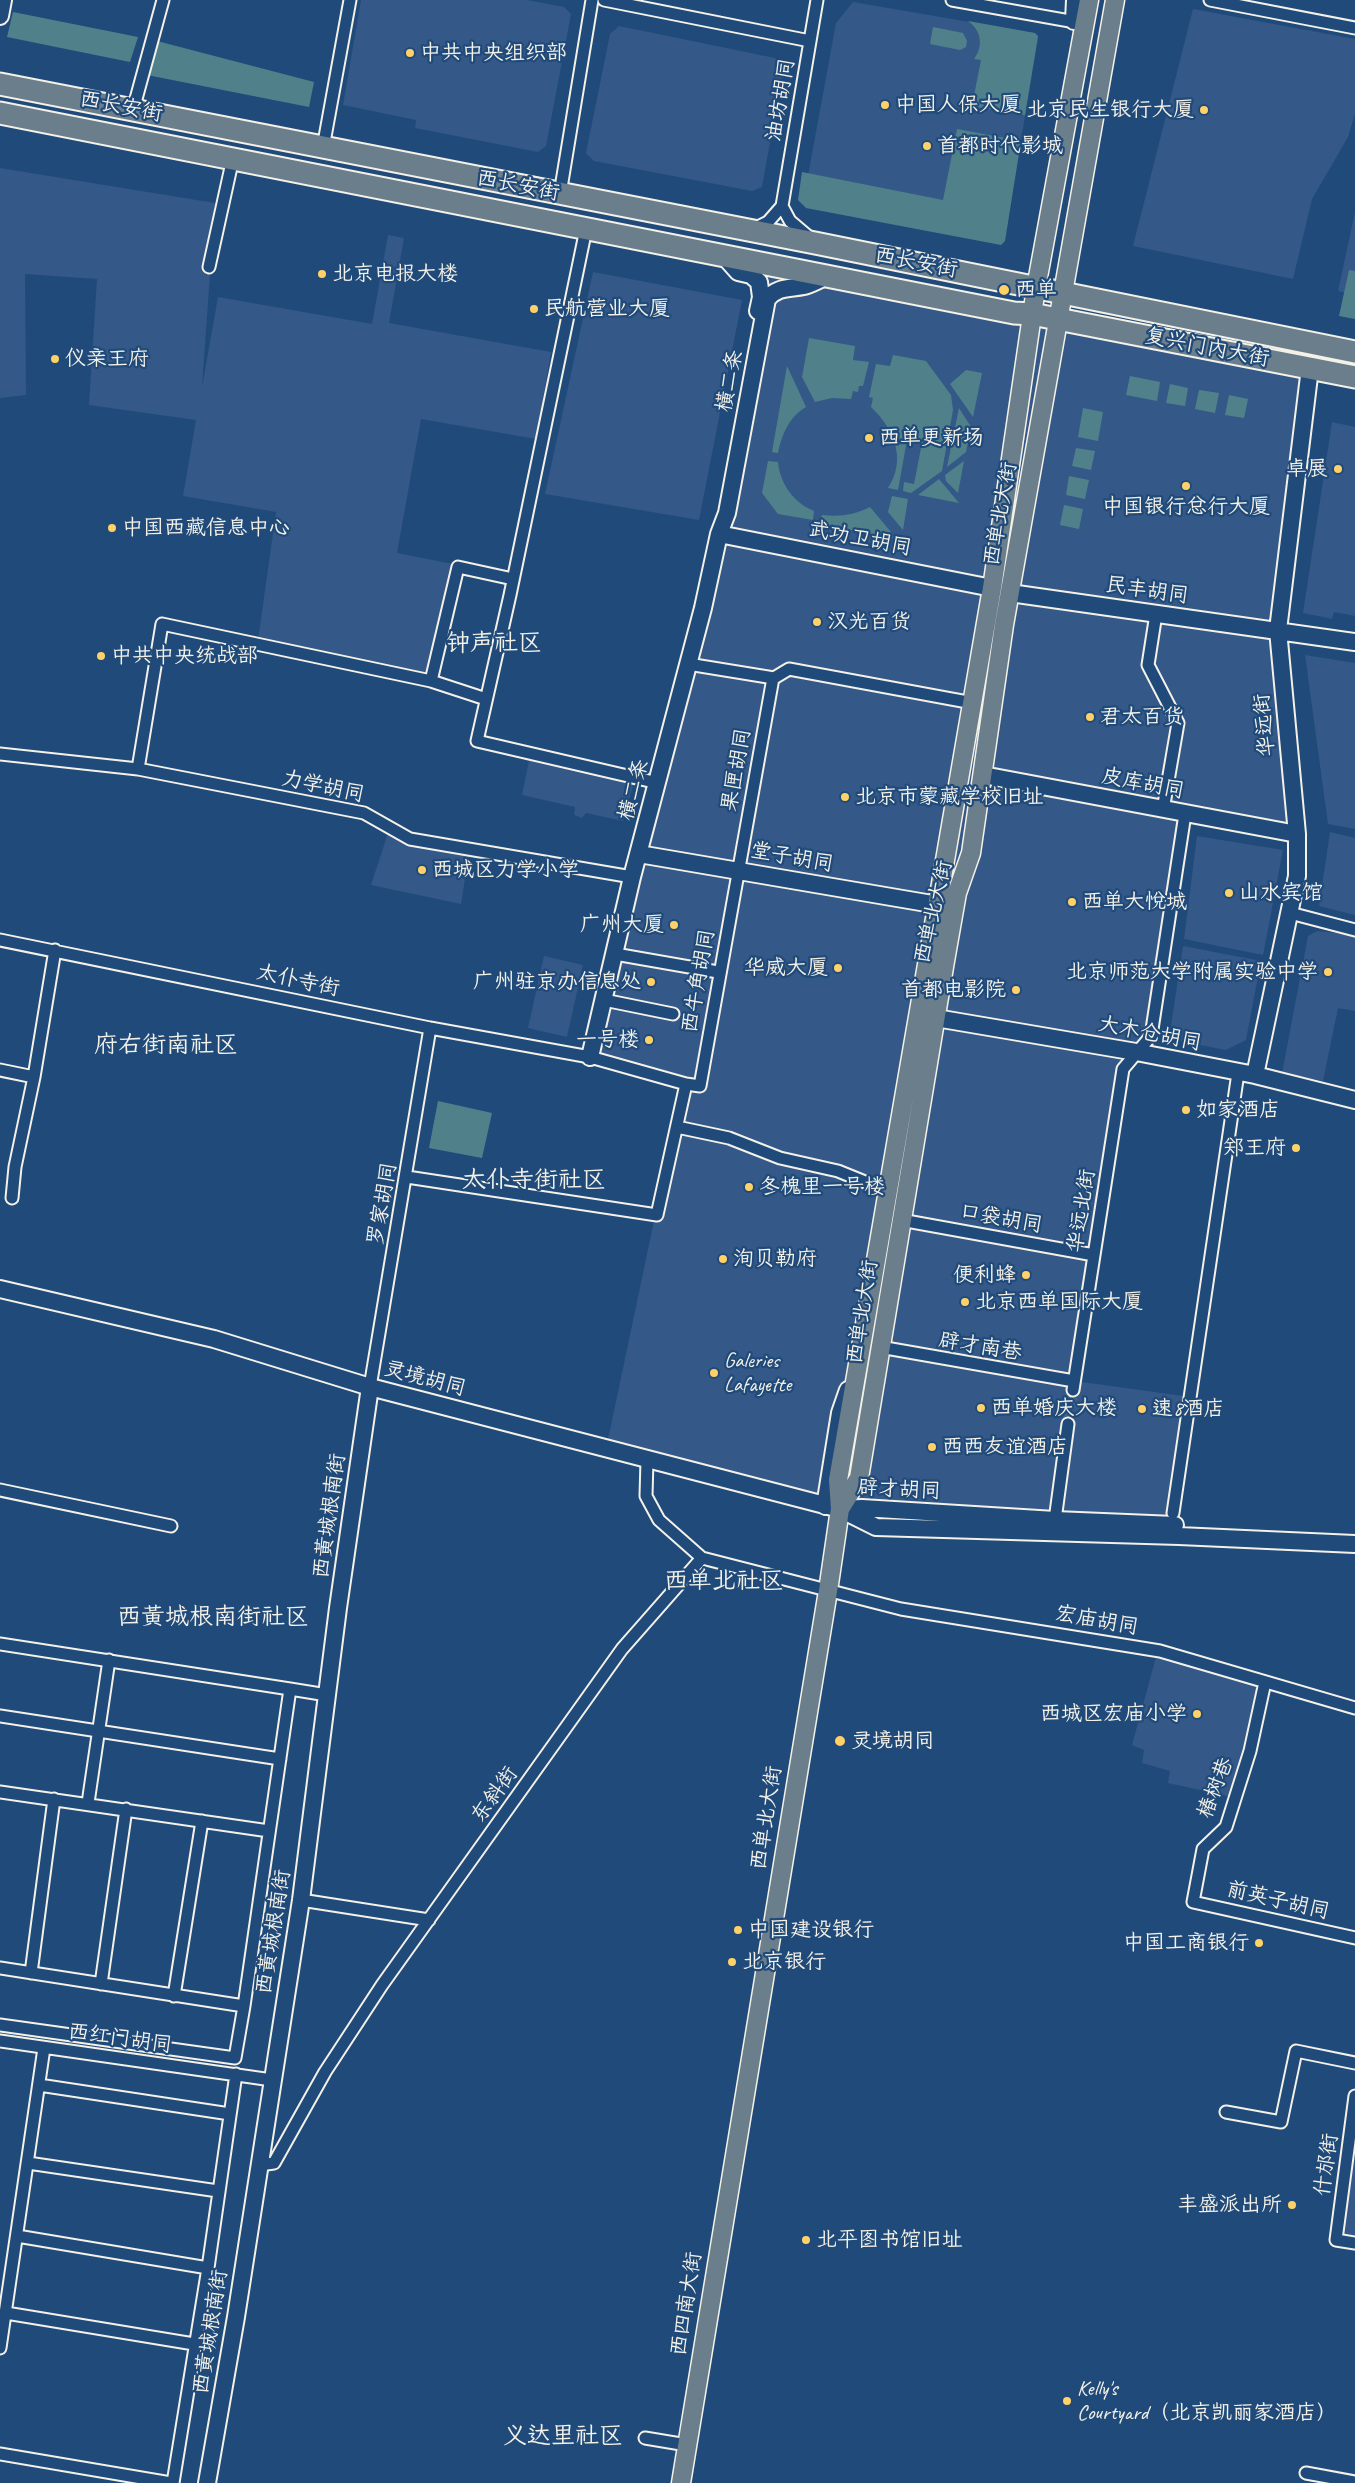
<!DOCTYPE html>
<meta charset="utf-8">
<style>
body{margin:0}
canvas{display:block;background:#1f4a7a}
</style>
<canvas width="1355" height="2483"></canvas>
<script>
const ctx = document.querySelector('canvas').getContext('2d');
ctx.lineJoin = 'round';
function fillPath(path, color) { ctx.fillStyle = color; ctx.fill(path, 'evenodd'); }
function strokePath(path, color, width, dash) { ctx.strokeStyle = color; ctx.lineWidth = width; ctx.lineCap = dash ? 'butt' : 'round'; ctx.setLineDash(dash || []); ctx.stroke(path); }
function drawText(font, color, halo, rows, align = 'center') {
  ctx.font = font + ' Caveat,"LXGW WenKai TC",sans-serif'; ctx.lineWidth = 4.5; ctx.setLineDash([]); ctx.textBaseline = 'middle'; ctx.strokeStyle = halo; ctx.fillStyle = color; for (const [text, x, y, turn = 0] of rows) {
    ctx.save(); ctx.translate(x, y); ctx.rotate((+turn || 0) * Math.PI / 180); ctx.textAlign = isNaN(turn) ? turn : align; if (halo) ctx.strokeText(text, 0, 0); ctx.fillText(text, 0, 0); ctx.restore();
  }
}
const built = new Path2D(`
 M361,0h166l37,7 7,7 -25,132 -8,6 -123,-24 1,-8 -73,-15z
 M853,2l181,31 4,6 -33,196 -202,-32 33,-180z
 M1193,9l162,30v75l-7,23 -36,62 -19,80 -160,-33z
 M619,26l156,32 8,12 -21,117 -10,4 -158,-30 -8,-8 24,-119z
 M0,168l215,35 -13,184 16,-90 154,27 16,-89 16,3 -15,85 162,29 -15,87 -115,-20 -24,134 56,11 -23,115 -172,-39 18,-128 -93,-16 13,-76 -107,-15 8,-126 -72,-5 1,121 -26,3z
 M1355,212v83l-17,-4z
 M771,259l539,109 -30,249 16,209 -110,-19 -40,234 -23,28 -48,312 115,16 -19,128 -321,-16 -244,-60 77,-366 -92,-31 136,-539z
 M593,272l149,28 -43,220 -154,-26z
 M1332,422l23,5v189l-21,-4 -2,7 -29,-6z
 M1305,655l50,8v166l-27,-5z
 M529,761l104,24 -10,36 -37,-8 -4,5 -8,-3 1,-8 -53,-12z
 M1330,832l25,6v77l-36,-9z
 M388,833l14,9 67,12 -8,50 -90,-19z
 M1197,836l86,14 -20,105 -79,-16z
 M1317,931l38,4v76l-17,-3 -15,73 -41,-8 26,-137z
 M1183,946l78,15 -15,79 -20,10 -57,-11z
 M544,956l39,9 -16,72 -39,-9z
 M1156,1657l104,30 -12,55 -16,55 -64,-14 2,-12 -28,-8 2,-13 -12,-5z
 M1347,2155l8,2v86l-19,-3z`);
const green = new Path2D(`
 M13,12l125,25 -8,25 -123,-25z
 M968,21l67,12 3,3 -13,79 -53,-9 9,-46 -7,-1c10,-13 7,-29 -6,-38z
 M933,27l30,6 4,8 -1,6 -6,3 -30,-6z
 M157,41l157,41 -5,25 -162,-32z
 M957,129l64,12 -16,100 -4,4 -195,-37 -8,-8 4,-28 141,28z
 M1349,270l6,1v48l-16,-3z
 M809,338l46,8 -2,14 16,2 -6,24h-4l-1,6 -5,-1 -2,8 -19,-1 -17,4 -13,-25z
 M893,355l33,6 25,34 2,15 -11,61 -31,22 -8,-2 1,-9 10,2 8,-41 -15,-3 -9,50 -10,-2c19,-29 6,-59 -17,-81l2,-9 -4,-1 7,-33 14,2z
 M787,366l19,41c-17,10 -24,27 -28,46l-6,-1z
 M966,370l16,3 -9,44 -23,-33z
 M1130,376l30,6 -3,19 -31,-6z
 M1170,384l18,4 -3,18 -19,-3z
 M1199,390l20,3 -4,20 -20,-4z
 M1229,395l19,4 -4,19 -19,-3z
 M959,408l12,19 -5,25 -19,15z
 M1083,408l20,4 -5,29 -20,-4z
 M1076,448l19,3 -4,19 -19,-4z
 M768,461l10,1c2,22 16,41 36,49l-1,9 -35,-6 -16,-21z
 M964,461l-6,32 -12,-12 -1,-6z
 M1069,476l20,4 -4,19 -19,-4z
 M939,479l20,24 -41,-8z
 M892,496l16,3 -5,31 -15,-18z
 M1064,505l19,4 -4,20 -19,-4z
 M870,507l21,25 2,6 -74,-14 3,-9c19,2 31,0 48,-8z
 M438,1101l54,12 -10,45 -53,-10z`);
const streetTunnel = new Path2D(`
 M1068,1424l5,-34`);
const street = new Path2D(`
 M604,0l206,41
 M952,0l129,23
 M1210,0l145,28
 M133,110l30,-110
 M323,148l27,-148
 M560,194l32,-194
 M782,206l8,15 20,17
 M586,229l-76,366 -33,146 181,42
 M754,229l14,-7 14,-16 35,-206
 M209,267l24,-109
 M1156,614l-8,51 30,58 -15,87
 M688,664l86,14 15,-9 184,34
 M431,681l27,-114 55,12
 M0,754l138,15 226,44 46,26 222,38
 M138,769l24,-145 269,57 55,18
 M1290,913l65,17
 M0,940l430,88 160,29 96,27 -29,131 -250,-38
 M615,954l103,18
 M604,1000l69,14
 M0,1070l34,7
 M686,1084l14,2 73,-408
 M677,1127l52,11 51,20 58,13 37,15 13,3
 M12,1198l3,-31 19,-90 21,-127
 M901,1220l193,35
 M880,1347l194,34
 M370,1387l60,-359
 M1073,1390l50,-321 28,-33 34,-222
 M647,1460l-1,36 13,24 43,38
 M0,1490l171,36
 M1173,1513l65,-440
 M1055,1520l13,-96
 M0,1644l290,45 -46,317 -9,52 -235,-33
 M1265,1682l-15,69 -24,76 -23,22 -10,53 162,36
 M290,1689l37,6
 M0,1716l280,43
 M0,1792l269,39
 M88,1803l21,-143
 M301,1900l128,20
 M0,1968l244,38
 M31,1973l23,-174
 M101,1984l25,-175
 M174,1996l28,-175
 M0,2041l272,39
 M39,2085l191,29
 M1355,2096l-19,144 19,3
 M1226,2112l55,10 15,-71 59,12
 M28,2163l190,28
 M259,2165l15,-2 51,-91 57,-87 240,-336 80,-91 199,51 259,42 195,57
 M17,2236l191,32
 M6,2313l188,31
 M0,2348l44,-300
 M645,2438l42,7
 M0,2454l171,29
 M1306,2473l49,9
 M173,2483l35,-215 28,-194`);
const secondary = new Path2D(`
 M0,16l3,-16
 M1074,21l1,-21
 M723,255l15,17 13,3 8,7 2,15 -3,14
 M719,534l273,54
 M1010,593l345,49
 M983,775l314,59
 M639,854l299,51
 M936,1018l200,34 119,23 100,25
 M590,1057l42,-180 71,-269 16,-74 8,-21 40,-214c11,-13 23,-10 37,-13 8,-2 16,-7 23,-10
 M1255,1075l42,-199v-42l-19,-204 32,-262
 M0,1289l214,50 156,48 470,122 36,18 303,9 176,8
 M825,1506l15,-93 8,-23
 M840,1509l22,-1 193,12 120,5
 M207,2483l29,-166 65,-417 37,-292 32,-221`);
const primary = new Path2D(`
 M840,1509l19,-31 86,-517 12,-68 14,-40 33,-228 111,-625
 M681,2483l147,-892 12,-82 -2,-29 154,-892 44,-300 53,-288`);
const highway = new Path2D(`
 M0,84l815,159 540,109
 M0,113l1014,200 18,1 323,63`);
const markers = [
 [410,53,5,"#ffd166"],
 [885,105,5,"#ffd166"],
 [1204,110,5,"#ffd166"],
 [927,146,5,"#ffd166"],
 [322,274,5,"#ffd166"],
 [1004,290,6,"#ffd166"],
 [534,309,5,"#ffd166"],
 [55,359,5,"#ffd166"],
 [869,438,5,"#ffd166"],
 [1338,469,5,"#ffd166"],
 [1186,486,5,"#ffd166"],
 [112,528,5,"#ffd166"],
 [817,622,5,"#ffd166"],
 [101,656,5,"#ffd166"],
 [1090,717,5,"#ffd166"],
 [845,797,5,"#ffd166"],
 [422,870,5,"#ffd166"],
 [1229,893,5,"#ffd166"],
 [1072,902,5,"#ffd166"],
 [674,925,5,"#ffd166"],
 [838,968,5,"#ffd166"],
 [1328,972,5,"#ffd166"],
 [651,982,5,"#ffd166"],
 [1016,990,5,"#ffd166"],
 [649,1040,5,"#ffd166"],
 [1186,1110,5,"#ffd166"],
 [1296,1148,5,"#ffd166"],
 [749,1187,5,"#ffd166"],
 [723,1259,5,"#ffd166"],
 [1026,1275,5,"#ffd166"],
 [965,1302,5,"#ffd166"],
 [714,1373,5,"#ffd166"],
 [981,1408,5,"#ffd166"],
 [1142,1409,5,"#ffd166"],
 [932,1447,5,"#ffd166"],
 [1197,1714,5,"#ffd166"],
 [840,1741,6,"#ffd166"],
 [738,1930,5,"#ffd166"],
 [1259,1943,5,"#ffd166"],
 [732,1962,5,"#ffd166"],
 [1292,2205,5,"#ffd166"],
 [806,2240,5,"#ffd166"],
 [1067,2401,5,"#ffd166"]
];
const poiNames = [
 ["中共中央组织部",420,53],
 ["中国人保大厦",895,105],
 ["北京民生银行大厦",1194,110,"right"],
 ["首都时代影城",937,146],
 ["北京电报大楼",332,274],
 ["西单",1015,290],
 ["民航营业大厦",544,309],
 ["仪亲王府",65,359],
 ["西单更新场",879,438],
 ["卓展",1328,469,"right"],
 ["中国银行总行大厦",1186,507,"center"],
 ["中国西藏信息中心",122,528],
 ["汉光百货",827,622],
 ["中共中央统战部",111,656],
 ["君太百货",1100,717],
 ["北京市蒙藏学校旧址",855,797],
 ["西城区力学小学",432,870],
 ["山水宾馆",1239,893],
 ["西单大悦城",1082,902],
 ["广州大厦",664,925,"right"],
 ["华威大厦",828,968,"right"],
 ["北京师范大学附属实验中学",1318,972,"right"],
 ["广州驻京办信息处",641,982,"right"],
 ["首都电影院",1006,990,"right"],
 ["一号楼",639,1040,"right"],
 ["如家酒店",1196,1110],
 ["郑王府",1286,1148,"right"],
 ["冬槐里一号楼",759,1187],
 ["洵贝勒府",733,1259],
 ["便利蜂",1016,1275,"right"],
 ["北京西单国际大厦",975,1302],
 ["Galeries",724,1361],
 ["Lafayette",724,1385],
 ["西单婚庆大楼",991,1408],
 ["速8酒店",1152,1409],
 ["西西友谊酒店",942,1447],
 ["西城区宏庙小学",1187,1714,"right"],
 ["灵境胡同",851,1741],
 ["中国建设银行",748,1930],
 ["中国工商银行",1249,1943,"right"],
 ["北京银行",742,1962],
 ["丰盛派出所",1282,2205,"right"],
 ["北平图书馆旧址",816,2240],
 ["Kelly's",1077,2389],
 ["Courtyard（北京凯丽家酒店）",1077,2413]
];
const streetNames = [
 ["油坊胡同",781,100,-80],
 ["西长安街",121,107,11],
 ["西长安街",518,186,11],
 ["西长安街",916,263,11],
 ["复兴门内大街",1207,348,11],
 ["横二条",730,381,-79],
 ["西单北大街",1001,514,-80],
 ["武功卫胡同",860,539,11],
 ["民丰胡同",1147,591,8],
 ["华远街",1265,725,-95],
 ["果匣胡同",737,770,-80],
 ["皮库胡同",1143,784,11],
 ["力学胡同",323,787,12],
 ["横二条",634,790,-75],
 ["堂子胡同",792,858,10],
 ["西单北大街",934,912,-77],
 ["太仆寺街",298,981,12],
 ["西牛角胡同",699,981,-80],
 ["大木仓胡同",1150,1034,11],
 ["罗家胡同",383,1204,-80],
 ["华远北街",1082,1211,-81],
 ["口袋胡同",1001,1219,10],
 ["西单北大街",863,1312,-81],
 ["辟才南巷",980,1347,9],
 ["灵境胡同",425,1379,15],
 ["辟才胡同",899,1490,3],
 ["西黄城根南街",330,1516,-82],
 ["宏庙胡同",1097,1621,10],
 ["椿树巷",1216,1788,-69],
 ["东斜街",495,1795,-54],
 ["西单北大街",767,1818,-81],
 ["前英子胡同",1278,1901,13],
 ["西黄城根南街",274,1932,-81],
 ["西红门胡同",120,2039,8],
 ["什邡街",1327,2165,-82],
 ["西四南大街",687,2304,-81],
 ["西黄城根南街",211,2332,-81]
];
const quarterNames = [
 ["钟声社区",494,644],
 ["府右街南社区",166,1046],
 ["太仆寺街社区",534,1181],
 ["西单北社区",724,1582],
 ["西黄城根南街社区",213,1618],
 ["义达里社区",563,2437]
];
fillPath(built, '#345887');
fillPath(green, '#50818b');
strokePath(streetTunnel, '#3f638a', 11, [11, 5.5]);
strokePath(street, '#f4f1e8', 15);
strokePath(secondary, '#f4f1e8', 20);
strokePath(primary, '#f4f1e8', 21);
strokePath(highway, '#f4f1e8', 25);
strokePath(street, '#1f4a7a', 11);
strokePath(secondary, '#1f4a7a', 16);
strokePath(primary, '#6b7e8b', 18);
strokePath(highway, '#6b7e8b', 21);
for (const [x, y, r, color] of markers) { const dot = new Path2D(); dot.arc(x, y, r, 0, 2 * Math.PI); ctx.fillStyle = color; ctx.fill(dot); strokePath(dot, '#1f4a7a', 2); }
drawText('21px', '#f4f1e8', '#1f4a7a', poiNames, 'left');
drawText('21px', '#f4f1e8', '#1f4a7a', streetNames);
drawText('24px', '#f4f1e8', '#1f4a7a', quarterNames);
</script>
